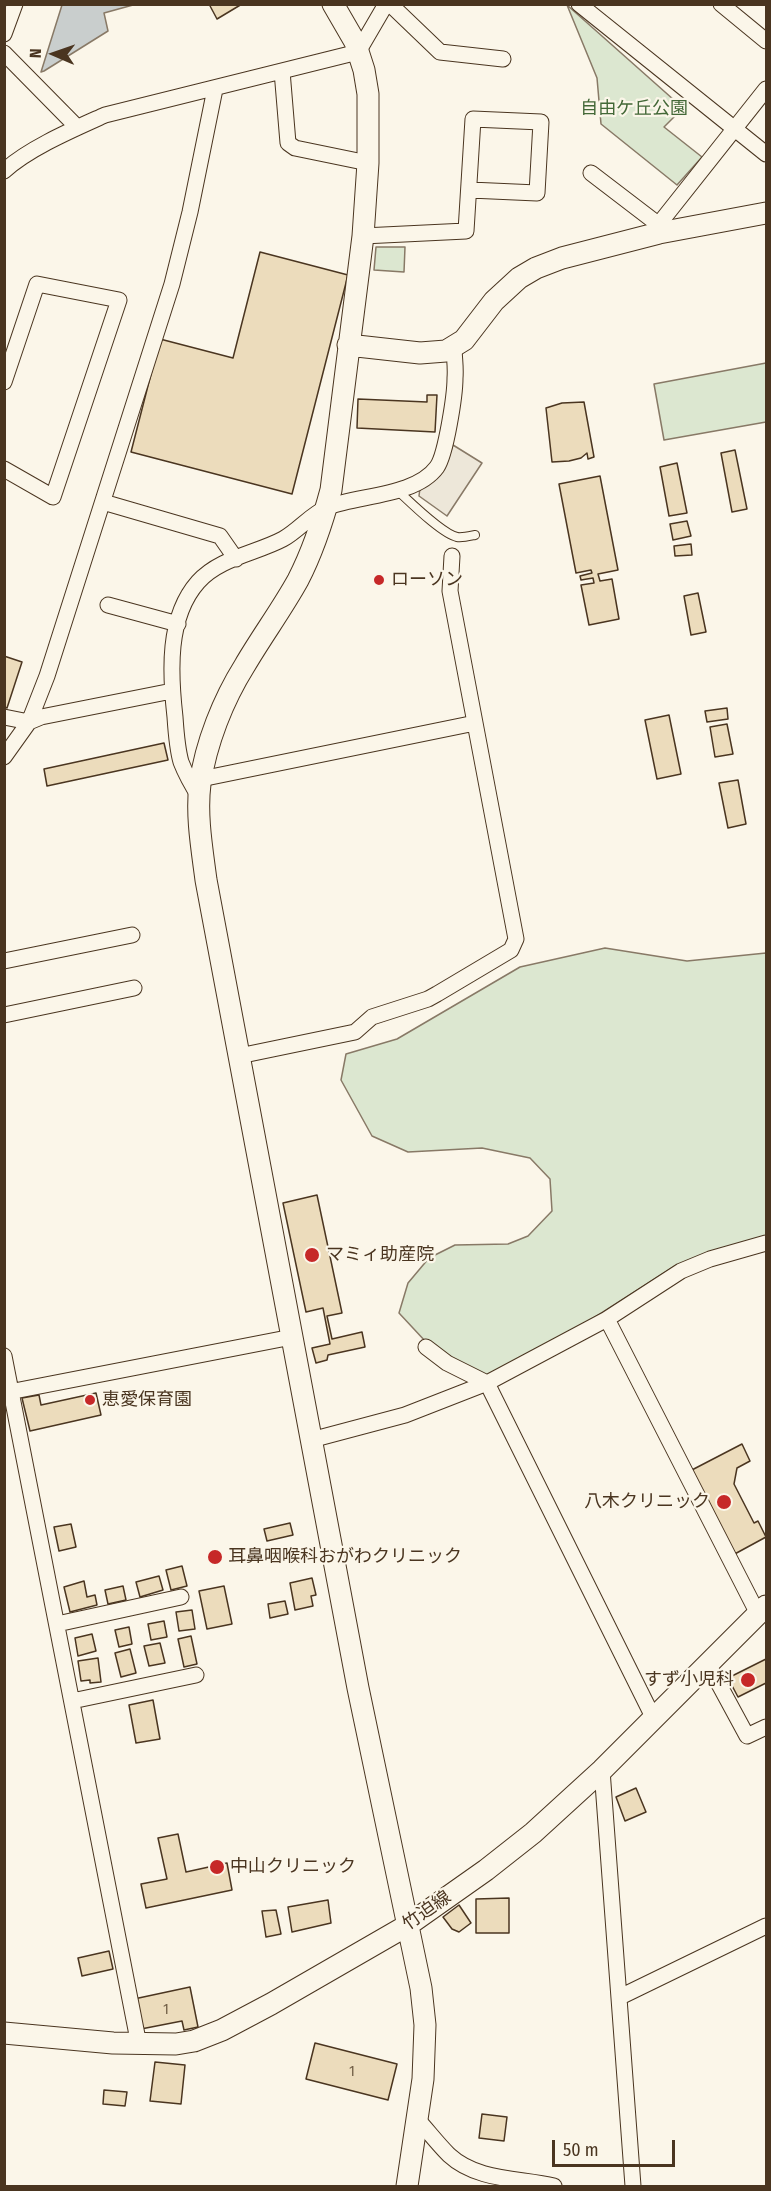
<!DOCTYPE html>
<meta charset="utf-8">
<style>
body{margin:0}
#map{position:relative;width:771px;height:2191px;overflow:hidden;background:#fbf6e9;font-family:"Fira Sans Condensed",sans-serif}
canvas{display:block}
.frame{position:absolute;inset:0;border:6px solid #4a3520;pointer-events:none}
.north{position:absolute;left:24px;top:24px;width:60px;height:60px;-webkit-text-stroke:4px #fbf6e9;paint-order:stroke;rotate:272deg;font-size:16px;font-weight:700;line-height:24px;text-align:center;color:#4a3520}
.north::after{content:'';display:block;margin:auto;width:21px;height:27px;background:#4a3520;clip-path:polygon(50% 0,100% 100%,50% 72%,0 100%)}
.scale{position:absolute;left:552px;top:2140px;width:123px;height:27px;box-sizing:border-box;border:3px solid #4a3520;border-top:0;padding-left:8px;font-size:18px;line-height:21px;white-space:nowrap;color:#4a3520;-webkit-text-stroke:4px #fbf6e9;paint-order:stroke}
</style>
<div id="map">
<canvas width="771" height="2191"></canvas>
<div class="frame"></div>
<div class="north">N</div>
<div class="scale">50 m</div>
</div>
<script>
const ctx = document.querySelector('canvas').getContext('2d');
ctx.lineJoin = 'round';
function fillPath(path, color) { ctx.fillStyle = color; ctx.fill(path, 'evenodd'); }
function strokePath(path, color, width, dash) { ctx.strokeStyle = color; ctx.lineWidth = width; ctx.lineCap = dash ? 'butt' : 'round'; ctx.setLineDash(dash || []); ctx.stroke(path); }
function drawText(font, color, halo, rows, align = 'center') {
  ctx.font = font + ' "Fira Sans Condensed","Noto Sans JP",sans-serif'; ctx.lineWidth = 4.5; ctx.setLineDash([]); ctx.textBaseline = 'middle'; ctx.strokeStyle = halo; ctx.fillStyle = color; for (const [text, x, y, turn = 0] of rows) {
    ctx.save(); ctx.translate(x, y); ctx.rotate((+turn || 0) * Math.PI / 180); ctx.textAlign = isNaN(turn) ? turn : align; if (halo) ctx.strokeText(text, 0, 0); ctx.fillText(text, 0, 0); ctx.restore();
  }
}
const green = new Path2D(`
 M567,5l116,103 -19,19 38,30 -25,28 -76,-61 -4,-46z
 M376,247h29l-1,25 -30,-2z
 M766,363v59l-102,18 -10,-56z
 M605,948l82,13 79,-8v283l-91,30 -100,64 -83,45 -12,-1 -54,-32 -27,-29 9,-30 21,-25 26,-13 53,-1 20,-8 24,-25 -2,-32 -20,-21 -48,-10 -74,4 -36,-16 -31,-56 5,-26 51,-15 123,-72z`);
const parking = new Path2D(`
 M453,445l29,18 -35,53 -28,-20 1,-8 28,-29z`);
const water = new Path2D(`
 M62,5v-1l71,1 -29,8 4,18 -64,40 -3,1z`);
const building = new Path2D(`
 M209,4h33l-25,15z
 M260,252l88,23 -56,219 -161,-42 29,-113 73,19z
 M427,395h10l-2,37 -78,-4 1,-29 69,3z
 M584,402l10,55 -6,2 -1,-6 -6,5 -12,3 -17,1 -6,-54 16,-5z
 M735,450l12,59 -15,3 -11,-59z
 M677,463l10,50 -18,3 -9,-49z
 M600,476l18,94 -20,4 2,7 12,-2 7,40 -30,6 -8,-40 13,-2 -1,-5 -12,2 -1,-4 12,-3 -1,-3 -15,3 -17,-89z
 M687,521l4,15 -18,4 -3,-16z
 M691,544l1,11 -17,1 -1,-10z
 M698,593l8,39 -15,3 -7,-39z
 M4,656l18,6 -15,46 -3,-1z
 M727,708l1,11 -21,3 -2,-11z
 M669,715l12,59 -24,5 -12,-59z
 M727,724l6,30 -18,3 -5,-30z
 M164,743l4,17 -121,26 -3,-17z
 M738,780l8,44 -18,4 -9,-45z
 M317,1195l25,118 -15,3 5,23 30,-7 3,15 -37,8 -1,5 -11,3 -4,-15 18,-4 -7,-36 -17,4 -23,-109z
 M96,1393l5,22 -71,16 -8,-33 17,-3 2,10z
 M742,1444l8,17 -13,7 -3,16 20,39 4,-2 8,16 -35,19 -43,-84z
 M290,1523l3,12 -26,6 -3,-12z
 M71,1524l5,23 -17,4 -5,-24z
 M182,1566l5,20 -16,4 -5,-20z
 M159,1576l4,14 -23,7 -4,-15z
 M312,1578l4,17 -5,1 2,10 -18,4 -5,-27z
 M84,1581l3,16 8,-2 2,10 -27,7 -6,-25z
 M123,1586l3,14 -18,4 -3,-14z
 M224,1586l8,38 -25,5 -8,-38z
 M285,1601l3,13 -18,4 -2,-14z
 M192,1610l3,19 -16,2 -3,-19z
 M164,1621l3,16 -16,3 -3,-16z
 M129,1627l3,17 -13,3 -4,-17z
 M92,1634l4,17 -18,5 -3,-18z
 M191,1636l6,28 -13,3 -6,-28z
 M160,1643l5,20 -16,3 -5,-20z
 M130,1649l6,24 -15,4 -6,-24z
 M98,1658l3,24 -11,1v-3l-9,1 -3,-20z
 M766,1659v24l-28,14 -10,-19z
 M153,1700l7,39 -24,4 -7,-38z
 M636,1788l10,24 -21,9 -9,-24z
 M178,1834l8,38 41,-9 5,27 -86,18 -5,-24 26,-5 -9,-41z
 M509,1898v35h-33v-34z
 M328,1900l3,23 -39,9 -4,-25z
 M459,1905l12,18 -12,9 -7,-3 -9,-12z
 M276,1910l5,24 -15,3 -4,-26z
 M109,1951l4,18 -31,7 -4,-18z
 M190,1987l8,40 -14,3 -2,-9 -41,8 -7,-30z
 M315,2043l82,21 -9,36 -82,-21z
 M155,2062l30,3 -4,39 -31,-3z
 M104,2090l23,2 -2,14 -22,-2z
 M482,2114l25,3 -3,24 -25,-3z`);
const lane = new Path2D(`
 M397,490c12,11 45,44 60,47 5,1 13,-1 18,-2`);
const street = new Path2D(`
 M390,4l50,48 63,7
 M579,4l187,150
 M721,4l45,37
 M4,34l11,-30
 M4,53l73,74
 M282,71l6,72 7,5 73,15
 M4,171c25,-23 70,-42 101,-56l253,-63 28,-48
 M591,173l68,52
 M659,233v-9l107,-135
 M363,236l103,-5 7,-112 68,3 -4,71 -67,-3
 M4,382l33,-98 82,16 -66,197 -49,-28
 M103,502l117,34 16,23
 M108,605l70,19
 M4,717l25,5 18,-46 125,-392 18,-72 25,-123
 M4,757l25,-35 12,-5 131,-26
 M201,779l274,-56
 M200,798c-7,-11 -14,-23 -19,-36 -4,-14 -5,-30 -6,-45 -5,-44 -8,-100 23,-135 21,-24 59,-29 85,-43 16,-9 28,-25 45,-32 32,-12 88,-11 109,-40 9,-13 18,-72 18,-89 1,-11 -1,-21 -1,-32
 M4,961l128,-26
 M4,1015l130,-27
 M239,1056l116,-24 17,-15 56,-18 9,-5 74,-44 5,-11 -66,-348 2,-35
 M607,1319l151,295
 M426,1347l21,16 40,20 167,336
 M4,1356l135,689
 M4,1393l288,-56
 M311,1440l94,-25 82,-32 120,-64 74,-48 29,-12 56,-16
 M57,1624l124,-27
 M708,1664l39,72 19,-9
 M72,1701l124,-26
 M602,1770l31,416
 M620,1997l146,-71
 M418,2120c10,11 20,24 31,35 28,26 70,23 105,31`);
const secondary = new Path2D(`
 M333,4l22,38 9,28 4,24v69l-5,73 -32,254c-8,30 -18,61 -33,90 -16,29 -36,56 -53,85 -22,35 -39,78 -45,119 -4,31 2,65 6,96l152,808 63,300 4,37 -2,54 -16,107
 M348,345l72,8 26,-2 18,-11 30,-39 25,-23 17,-10 26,-10 97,-25 107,-20
 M4,2033l109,10 63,1 18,-3 28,-11 49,-26 137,-79 78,-55 47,-37 69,-63 164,-164`);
const markers = [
 [379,580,6,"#c62828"],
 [312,1255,8,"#c62828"],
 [90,1400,6,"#c62828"],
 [724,1502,8,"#c62828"],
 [215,1557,8,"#c62828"],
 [748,1680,8,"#c62828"],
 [217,1867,8,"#c62828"]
];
const numberNames = [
 ["1",166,2010],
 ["1",352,2072]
];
const parkNames = [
 ["自由ケ丘公園",634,109]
];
const poiNames = [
 ["ローソン",391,580],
 ["マミィ助産院",326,1255],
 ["恵愛保育園",102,1400],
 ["八木クリニック",710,1502,"right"],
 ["耳鼻咽喉科おがわクリニック",228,1557],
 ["すず小児科",734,1680,"right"],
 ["中山クリニック",230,1867]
];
const streetNames = [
 ["竹迫線",427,1911,-35]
];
fillPath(green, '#dce7d0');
strokePath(green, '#887966', 1.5);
fillPath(parking, '#ede7d9');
strokePath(parking, '#887966', 1.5);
fillPath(water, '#c9cecd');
strokePath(water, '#887966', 1.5);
fillPath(building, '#ecdcbc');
strokePath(building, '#4a3520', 1.5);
strokePath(lane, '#4a3520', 10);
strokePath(street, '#4a3520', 17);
strokePath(secondary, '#4a3520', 23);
strokePath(lane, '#fbf6e9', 8);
strokePath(street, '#fbf6e9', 15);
strokePath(secondary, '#fbf6e9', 21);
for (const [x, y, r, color] of markers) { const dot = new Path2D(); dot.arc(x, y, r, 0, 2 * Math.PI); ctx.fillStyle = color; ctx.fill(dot); strokePath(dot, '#fbf6e9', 2); }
drawText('15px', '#725f47', null, numberNames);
drawText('18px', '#436837', '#fbf6e9', parkNames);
drawText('18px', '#4a3520', '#fbf6e9', poiNames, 'left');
drawText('18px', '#4a3520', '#fbf6e9', streetNames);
</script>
